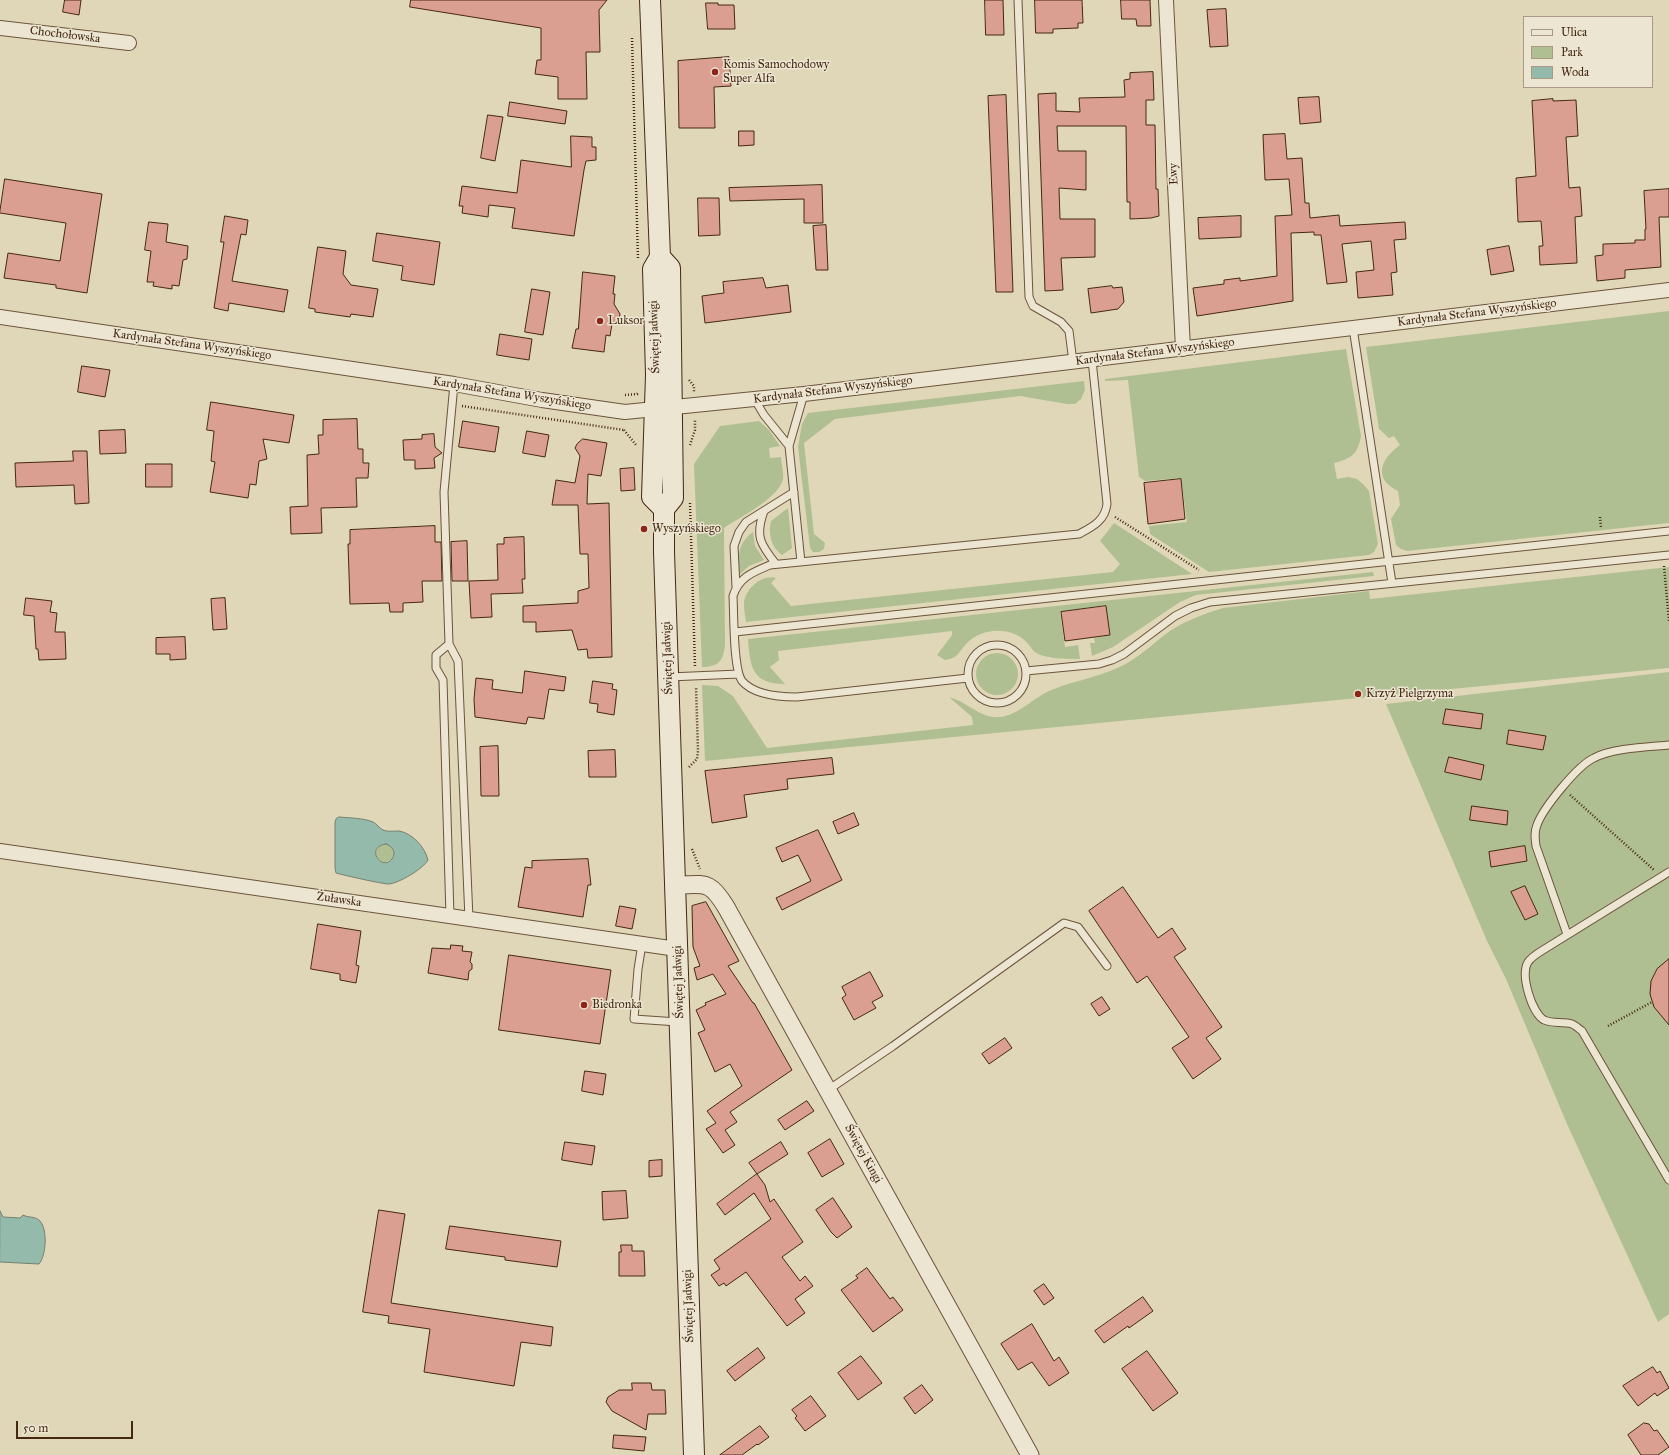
<!DOCTYPE html>
<meta charset="utf-8">
<style>
body{margin:0}
#map{position:relative;width:1669px;height:1455px;overflow:hidden;background:#e0d7b9;font-family:"IM FELL Great Primer",serif}
canvas{display:block}
.legend{position:absolute;left:1523px;top:16px;width:130px;height:72px;box-sizing:border-box;background:#ebe5d2;border:1px solid #a99985;margin:0;padding:5px 7px;list-style:none;font-size:12px;color:#452811}
.legend li{display:flex;align-items:center;gap:8px;height:20px}
.legend b{width:20px;border:1px solid #a99985}
.scale{position:absolute;left:16px;top:1421px;width:117px;height:18px;box-sizing:border-box;border:2px solid #452811;border-top:0;padding-left:5px;font-size:12px;line-height:14px;white-space:nowrap;color:#452811;-webkit-text-stroke:3px #ebe5d2;paint-order:stroke}
</style>
<div id="map">
<canvas width="1669" height="1455"></canvas>
<ul class="legend">
<li><b style="height:5px;background:#ebe5d2"></b>Ulica</li>
<li><b style="height:11px;background:#b0bf91"></b>Park</li>
<li><b style="height:11px;background:#94baac"></b>Woda</li>
</ul>
<div class="scale">50 m</div>
</div>
<script>
const ctx = document.querySelector('canvas').getContext('2d');
ctx.lineJoin = 'round';
function fillPath(path, color) { ctx.fillStyle = color; ctx.fill(path, 'evenodd'); }
function strokePath(path, color, width, dash) { ctx.strokeStyle = color; ctx.lineWidth = width; ctx.lineCap = dash ? 'butt' : 'round'; ctx.setLineDash(dash || []); ctx.stroke(path); }
function drawText(font, color, halo, rows, align = 'center') {
  ctx.font = font + ' "IM FELL Great Primer",serif'; ctx.lineWidth = 3; ctx.setLineDash([]); ctx.textBaseline = 'middle'; ctx.strokeStyle = halo; ctx.fillStyle = color; for (const [text, x, y, turn = 0] of rows) {
    ctx.save(); ctx.translate(x, y); ctx.rotate((+turn || 0) * Math.PI / 180); ctx.textAlign = isNaN(turn) ? turn : align; if (halo) ctx.strokeText(text, 0, 0); ctx.fillText(text, 0, 0); ctx.restore();
  }
}
const green = new Path2D(`
 M1669,311v212l-262,28 -6,-2 -5,-4 -5,-26 9,-14 -2,-14c-26,-13 -17,-32 2,-46l-6,-9 -5,2 -10,-9 -13,-82z
 M1346,349l15,87c-3,18 -10,23 -27,27l3,16 11,-2 9,2 6,5 6,7 9,53 -4,8 -5,3 -160,17 -59,-38 -1,-8 38,-4 -6,-44 -36,3 -6,-4 -11,-97 -23,1v-2z
 M1084,381l1,9 -4,9 -6,5h-8l-47,-8 -185,23 -31,24 10,91 11,9 -1,6 -5,3h-6l-3,-4 -12,-101 4,-23 6,-11z
 M759,421l10,9 11,16 -11,2 1,10 11,-1c0,6 3,15 2,22 -4,19 -43,38 -59,49l1,117c-2,16 -6,22 -23,22l-8,-203 26,-38z
 M788,508l4,40 -10,7c-11,-8 -14,-21 -11,-34z
 M1114,523l78,51 -446,48c-1,-6 -2,-13 -2,-19 1,-14 18,-29 32,-25l-5,5 20,23 322,-34 7,-8 -20,-23z
 M753,532l2,14 9,14 -15,6 -9,8c-3,-18 -2,-31 13,-42z
 M1669,567v101l-964,93 -3,-76 16,1 15,10 34,52 206,-23 -1,-8 -23,-20c16,4 28,18 44,20 22,2 36,-16 54,-25 26,-12 57,-15 82,-30 15,-9 27,-21 41,-31 17,-11 34,-17 53,-23l146,-17 1,8z
 M1373,572l1,4 -178,19 -16,7 -67,45 -21,9 -2,-13h5l-1,-5 16,-3 -4,-30 -46,7 5,35 13,-2 2,14c-10,0 -37,0 -45,-7 -2,-1 -4,-5 -6,-7 -7,-9 -18,-14 -29,-14 -13,-1 -25,4 -34,13 -7,8 -9,15 -21,16l-8,-5 15,-20v-4l-174,20 1,9 -9,7 15,17c-33,0 -35,-17 -37,-45z
 M976 674a21 21 0 1 1 42 0a21 21 0 1 1-42 0Z
 M1669,672v642l-11,8 -91,-198 -61,-145 -19,-38 -101,-237z
 M376 853a9 9 0 1 1 18 0a9 9 0 1 1-18 0Z`);
const water = new Path2D(`
 M339,817c11,1 24,1 34,5 4,2 6,6 10,8 4,2 11,1 16,1 13,2 26,16 29,29 -5,9 -29,23 -39,24 -7,0 -46,-9 -53,-11l-1,-5v-45l1,-4zM386,844c6,2 11,8 6,15 -10,13 -28,-12 -6,-15z
 M0,1211l3,6 17,1 3,-3c5,3 13,1 17,6 8,9 6,35 -1,43l-39,-2z`);
const building = new Path2D(`
 M65,0h16l-2,15 -16,-3z
 M411,0h196l-8,10 1,42h-14l1,47h-29v-22l-23,-3 2,-14h4v-32l-131,-21z
 M985,0h18l1,35h-18z
 M1035,0h47l1,23h-5v5l-25,1v4h-17z
 M1121,0h29l1,26h-14l-1,-7h-14z
 M706,3h12v2h16l1,24h-27z
 M1226,9l2,37 -18,1 -3,-37z
 M729,57l2,29 -17,1 1,41h-36l-1,-67z
 M1153,72l1,28h-8v25h9l1,64h2l1,27 -8,2 -21,1v-17h-3l-1,-76h-69l1,25h28v39l-27,-2 1,31h35v38l-34,1 2,32 -18,1 -7,-197 18,-1v18l24,1 -1,-14 46,-1 -1,-17 6,-1v-6z
 M1006,95l7,197h-17l-8,-196z
 M1319,97l2,25 -21,2 -2,-26z
 M1553,99v2l23,-1 2,36 -12,1 3,51 11,-1 2,29 -7,1 2,46 -37,2 -1,-19h4l-2,-25 -23,1 -2,-44 20,-2 -4,-75z
 M510,102l57,9 -2,13 -57,-8z
 M488,115l15,2 -8,44 -14,-3z
 M739,131h15v14l-15,1z
 M1285,134l2,25 15,-1 3,45h4l1,15 29,-3 1,11 65,-4 1,17 -12,1 3,32 -6,1 2,22 -35,3 -2,-26 18,-2 -3,-29 -29,3 5,38 -20,2 -6,-49h-7v-3l-23,1 2,68 -96,15 -4,-28 31,-4v-4l16,-2v3l37,-5 -2,-60 17,-1 -3,-36 -24,1 -2,-45z
 M571,136l21,1v10h4v13l-10,1 -2,9 -10,66 -62,-8 3,-20 -26,-3 -1,12 -26,-4 1,-7h-4l3,-20 55,7 4,-33 50,7z
 M5,179l97,15 -15,99 -31,-5v-3l-52,-7 4,-25 52,8 6,-38 -66,-10z
 M822,185l1,38h-19v-24l-74,2 -1,-13z
 M1669,189v28h-10l2,50 -36,3v8l-28,3 -2,-25 8,-1v-11l32,-1v-3h10v-11h1l-2,-38z
 M698,198h21l1,37 -21,1z
 M225,216l23,4 -2,15 -5,-1 -9,47 56,9 -4,22 -55,-9 -1,8 -14,-3 10,-66h-3z
 M1241,216v21l-42,2 -1,-21z
 M149,222l19,2 -2,18 22,4 -1,13 -4,1 -4,26 -7,-1v4l-19,-3 1,-4h-7l4,-31 -6,-1z
 M826,225l2,45h-12l-3,-44z
 M377,233l63,9 -6,43 -33,-5 2,-14 -30,-5z
 M1509,246l5,25 -23,4 -4,-25z
 M318,247l28,4 -3,23 8,11 27,4 -5,28 -22,-3 -1,3 -35,-5v-3l-6,-1z
 M583,272l32,4 -2,18h2l-1,10 6,10 -1,5 -7,5 -2,12 -4,-1 -2,17 -32,-4 4,-19h2z
 M763,278l3,10 22,-3 3,27 -86,11 -3,-27 22,-3 -1,-11z
 M1112,286l1,2 9,-1 2,15 -6,7 -27,4 -3,-24z
 M532,289l18,3 -7,43 -18,-3z
 M500,334l32,5 -3,21 -32,-5z
 M82,366l28,4 -5,27 -27,-5z
 M211,402l83,13 -5,28 -26,-4 4,20 -8,2 -3,24 -6,-1 -2,14 -38,-6 5,-30 -4,-1 3,-30 -7,-1z
 M357,419l1,30h5v14h6l-1,15h-12l1,29 -36,1 1,25 -31,1 -1,-27 18,-1 -1,-51 12,-1 -1,-19h5v-15z
 M463,421l36,6 -4,25 -36,-5z
 M125,430l1,23 -26,1 -1,-23z
 M527,431l22,4 -4,22 -22,-4z
 M434,434l1,13 7,6 -8,5 1,10 -20,1v-9h-11l-1,-20 19,-1v-4z
 M583,439l24,4 -6,33 -13,-2 -1,30 22,-1 3,154 -24,1 -1,-9 -9,1 -6,-20 -36,2v-10h-13v-16l55,-3v-12l11,-3 -1,-34h-8l-2,-49h-26l4,-25 19,3 5,-27 -5,-8 2,-4z
 M73,451h14l2,52 -14,1 -1,-19 -58,2 -1,-24 58,-2z
 M146,464h26v23h-26z
 M634,468l1,22 -14,1 -1,-22z
 M1181,479l4,40 -37,5 -4,-41z
 M435,526v16h6l1,39h-20l1,21 -20,1v9h-13l-1,-9 -39,1 -2,-60h2v-14z
 M524,537l1,42h-3l1,14 -32,1 1,23 -21,1 -2,-37 29,-1 -1,-36h7v-6z
 M467,541l1,40h-16l-1,-39z
 M26,598l26,3 -2,11 7,1 -2,19h10l1,27 -27,1 -1,-11h-2l-2,-33 -10,-1z
 M225,598l2,31 -14,1 -2,-31z
 M1106,606l4,29 -45,6 -4,-29z
 M185,637l1,22 -16,1v-6h-14v-16z
 M525,671l41,6 -2,14 -15,-2 -5,30 -16,-2 -2,7 -51,-7 -1,-18 2,-21 17,2 -1,9 30,4z
 M593,681l20,3 -1,5 5,1 -3,25 -17,-3 1,-8 -8,-1z
 M1446,709l37,5 -2,15 -38,-5z
 M1509,730l37,6 -3,14 -36,-6z
 M498,746l1,50h-18l-1,-49z
 M615,750l1,27h-27l-1,-26z
 M1449,757l35,8 -3,15 -36,-8z
 M832,758l2,16 -47,5 1,10 -44,6 3,22 -35,6 -7,-52z
 M1472,806l36,5 -1,14 -37,-5z
 M854,813l5,12 -21,9 -5,-12z
 M818,830l24,50 -60,30 -6,-12 35,-17 -13,-26 -16,7 -6,-14z
 M1525,846l2,15 -36,6 -2,-15z
 M588,859l3,26h-3l-5,32 -65,-10 7,-40 7,1v-7z
 M1525,886l13,28 -13,6 -14,-28z
 M1123,887l35,51 14,-10 14,21 -12,8 48,70 -16,11 15,21 -28,20 -21,-31 17,-11 -42,-61 -10,7 -48,-72z
 M706,902l33,59 -11,5 25,37h1l38,67 -62,42 7,10 -12,8 10,15 -12,8 -17,-24 10,-6 -9,-12 35,-25 -12,-22 -15,8 -17,-39 7,-3 -9,-20 10,-5 -1,-2 21,-9 -13,-20 -16,6 -3,-12 6,-2 -7,-19 -1,-41z
 M620,906l16,3 -4,20 -16,-3z
 M318,924l43,7 -5,34 3,1 -3,17 -16,-3v-6l-29,-5z
 M451,945l12,1 -1,5 10,1 -2,10 2,2v5l-3,2 -1,9 -40,-7 4,-25 18,1z
 M509,955l102,15 -11,74 -101,-14z
 M1669,959v66l-15,-18 -4,-13 1,-13 6,-12z
 M870,972l13,24 -11,6 4,6 -22,12 -12,-22 4,-3 -4,-8z
 M1102,997l8,12 -11,7 -8,-12z
 M1005,1038l7,10 -23,16 -7,-10z
 M585,1071l21,3 -3,21 -21,-4z
 M807,1101l7,10 -29,19 -7,-10z
 M830,1139l14,25 -22,13 -14,-24z
 M565,1142l30,4 -3,19 -30,-5z
 M781,1142l7,12 -31,20 -8,-11z
 M662,1160v16l-13,1v-16z
 M757,1174l8,11 5,17 4,-3 29,43 -21,15 18,24 5,-5 8,10 -18,13 10,14 -18,13 -41,-54 -20,14 -2,-3 -5,3 -8,-11 9,-6 -6,-9 57,-41 -17,-26 -29,22 -8,-11z
 M626,1191l2,27 -25,2 -1,-28z
 M833,1198l19,29 -15,11 -6,-6 -15,-22z
 M379,1210l26,4 -14,89 162,24 -2,19 -30,-4 -7,44 -90,-14 6,-43 -42,-6 1,-7 -26,-4z
 M450,1226l111,15 -4,26 -52,-7v-3l-59,-8z
 M621,1245h11v6h12l1,25h-26v-24h2z
 M867,1268l23,31 3,-2 10,13 -30,22 -32,-42 17,-12 -2,-2z
 M1044,1284l10,14 -10,7 -10,-14z
 M1143,1297l10,14 -24,17 -1,-2 -24,17 -9,-12z
 M1032,1324l22,37 5,-4 10,16 -20,13 -17,-24 -14,8 -17,-26z
 M758,1348l7,10 -30,23 -8,-10z
 M1147,1351l31,42 -25,18 -31,-42z
 M861,1356l21,27 -24,17 -20,-27z
 M1653,1367l4,6 3,-2 9,17 -12,8 -2,-3 -17,13 -15,-20z
 M632,1383h19l1,7h13l1,24h-18l-2,16 -34,-19 -6,-9 2,-5 11,-7h13z
 M922,1385l11,15 -18,14 -11,-16z
 M811,1396l15,20 -21,15 -10,-13 2,-2 -5,-6z
 M1644,1423l5,1 5,7 3,-1 12,17 -11,8h-17l-13,-20z
 M760,1426l9,11 -11,8 -1,-1 -15,11h-22z
 M614,1435l32,2 -2,14 -31,-3z`);
const path = new Path2D(`
 M632,38l6,221
 M689,380l5,6v6
 M625,395l12,-1 1,-1
 M462,406l162,24
 M624,430l12,15
 M690,445l5,-15v-11
 M690,503l5,163
 M1115,517l84,53
 M1600,517l1,11
 M1664,566l5,55
 M689,767l8,-8 1,-8 -2,-64
 M1570,795l84,75
 M692,849l8,20
 M1608,1026l44,-24`);
const service = new Path2D(`
 M1018,0l11,297 4,9 28,16 8,9 4,31
 M1353,328l39,255
 M755,400l9,15 25,31
 M764,511c-9,25 -4,33 12,53
 M801,562l-12,-116 15,-52
 M736,587l-2,-41 5,-14 7,-10 48,-30
 M735,632l934,-101
 M449,644l9,17 11,258
 M968 674a29 29 0 1 1 58 0a29 29 0 1 1-58 0Z
 M1026,671l73,-7 13,-4 12,-6 51,-38 16,-8 19,-6 459,-47
 M669,677l70,-3
 M968,678l-171,19c-17,0 -43,-2 -55,-16 -9,-12 -8,-68 -9,-85 6,-19 20,-24 37,-31l309,-31c13,-7 26,-13 28,-30l-15,-144
 M1669,872l-126,78c-5,3 -12,8 -15,12 -8,13 4,51 16,58 9,4 19,1 28,4 3,1 7,5 10,7l87,149
 M450,916l-7,-236 -7,-12v-13l13,-11 -5,-152 10,-108
 M1567,934l-31,-88c-1,-7 -2,-14 1,-21 6,-17 41,-60 57,-67 18,-10 54,-11 75,-13
 M642,944l-4,25 -4,50 44,3
 M828,1090l65,-44 171,-123 14,4 29,39`);
const minor = new Path2D(`
 M1166,0l17,349
 M0,28l129,15
 M0,317l454,67 88,16 83,12 179,-18 865,-104
 M0,851l677,98`);
const tertiary = new Path2D(`
 M675,885c30,0 34,-6 51,22l304,548`);
const secondary = new Path2D(`
 M650,0l10,257 -7,12 3,106 -4,122 12,12
 M660,257l10,11 3,230 -9,11v43l30,903`);
const markers = [
 [715,72,4,"#8f2418"],
 [600,321,4,"#8f2418"],
 [644,529,4,"#8f2418"],
 [1358,694,4,"#8f2418"],
 [584,1005,4,"#8f2418"]
];
const streetNames = [
 ["Chochołowska",65,35,7],
 ["Ewy",1174,174,-93],
 ["Kardynała Stefana Wyszyńskiego",1477,313,-7],
 ["Świętej Jadwigi",655,337,-92],
 ["Kardynała Stefana Wyszyńskiego",192,345,8],
 ["Kardynała Stefana Wyszyńskiego",1155,352,-7],
 ["Kardynała Stefana Wyszyńskiego",833,390,-7],
 ["Kardynała Stefana Wyszyńskiego",512,394,9],
 ["Świętej Jadwigi",668,658,-92],
 ["Żuławska",339,900,8],
 ["Świętej Jadwigi",679,982,-92],
 ["Świętej Kingi",863,1154,61],
 ["Świętej Jadwigi",689,1306,-92]
];
const poiNames = [
 ["Komis Samochodowy",723,65],
 ["Super Alfa",723,79],
 ["Luksor",608,321],
 ["Wyszyńskiego",652,529],
 ["Krzyż Pielgrzyma",1366,694],
 ["Biedronka",592,1005]
];
fillPath(green, '#b0bf91');
fillPath(water, '#94baac');
strokePath(water, '#74806e', 1);
fillPath(building, '#da9f90');
strokePath(building, '#452811', 1);
strokePath(service, '#6c543b', 9);
strokePath(minor, '#6c543b', 16);
strokePath(tertiary, '#6c543b', 19);
strokePath(secondary, '#452811', 22);
strokePath(path, '#452811', 2.5, [1, 2]);
strokePath(service, '#ebe5d2', 7);
strokePath(minor, '#ebe5d2', 14);
strokePath(tertiary, '#ebe5d2', 17);
strokePath(secondary, '#ebe5d2', 20);
for (const [x, y, r, color] of markers) { const dot = new Path2D(); dot.arc(x, y, r, 0, 2 * Math.PI); ctx.fillStyle = color; ctx.fill(dot); strokePath(dot, '#ebe5d2', 1.5); }
drawText('12px', '#452811', '#ebe5d2', streetNames);
drawText('12px', '#452811', '#ebe5d2', poiNames, 'left');
</script>
